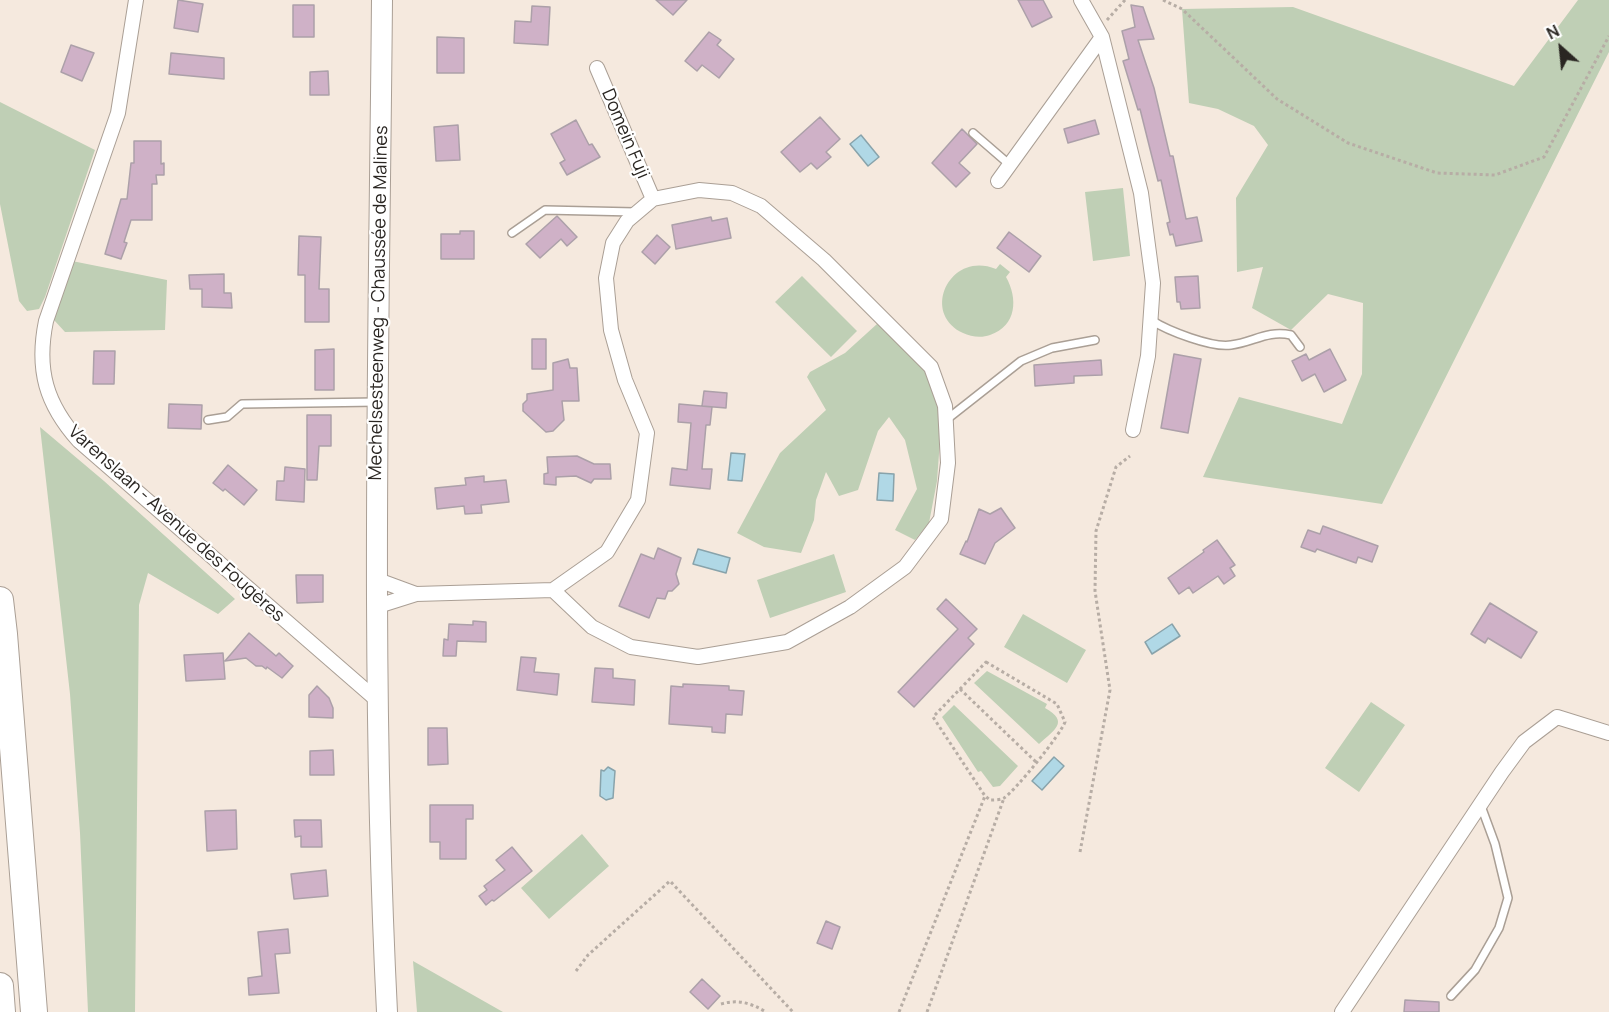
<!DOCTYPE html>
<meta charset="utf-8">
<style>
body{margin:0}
#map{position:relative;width:1609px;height:1012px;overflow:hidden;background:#f5e9de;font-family:Manrope,sans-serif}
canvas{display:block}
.north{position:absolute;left:1531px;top:18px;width:60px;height:60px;-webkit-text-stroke:4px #fff;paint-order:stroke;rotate:333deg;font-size:16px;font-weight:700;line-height:24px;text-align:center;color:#2a2622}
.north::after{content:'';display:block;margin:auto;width:21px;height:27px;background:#2a2622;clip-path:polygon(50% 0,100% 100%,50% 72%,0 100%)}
</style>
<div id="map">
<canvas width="1609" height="1012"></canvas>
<div class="north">N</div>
</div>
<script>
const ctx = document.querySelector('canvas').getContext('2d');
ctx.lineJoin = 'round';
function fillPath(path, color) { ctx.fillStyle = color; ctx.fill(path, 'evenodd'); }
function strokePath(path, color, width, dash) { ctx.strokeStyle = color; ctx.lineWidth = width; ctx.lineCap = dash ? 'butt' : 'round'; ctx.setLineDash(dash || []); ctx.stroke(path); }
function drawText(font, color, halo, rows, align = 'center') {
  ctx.font = font + ' Manrope,sans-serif'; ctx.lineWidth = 4.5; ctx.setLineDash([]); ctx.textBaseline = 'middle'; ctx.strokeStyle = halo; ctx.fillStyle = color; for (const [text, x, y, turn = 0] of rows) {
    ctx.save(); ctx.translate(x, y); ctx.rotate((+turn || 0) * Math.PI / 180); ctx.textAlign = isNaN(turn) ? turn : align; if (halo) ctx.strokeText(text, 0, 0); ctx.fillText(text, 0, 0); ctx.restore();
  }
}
const green = new Path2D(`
 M1578,0h31v52l-227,452 -179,-27 36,-80 103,27 20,-50 1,-71 -35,-9 -37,36 -39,-22 11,-41 -26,5 -1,-74 32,-53 -14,-19 -36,-17 -29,-6 -7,-94 111,-2 221,79z
 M0,102l95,48 -50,147 -6,12 -12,2 -8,-10 -19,-97z
 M1123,188l7,68 -37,5 -8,-69z
 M72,261l95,19 -2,50 -100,2 -11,-12z
 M1000,264l10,8 -4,5c12,21 11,49 -16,58 -8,3 -19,2 -27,-2 -43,-20 -13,-83 33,-64z
 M802,276l55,55 -26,26 -56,-55z
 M877,324l51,47 14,42 -5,68 -8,42 -14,17 -20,-10 22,-41 -12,-49 -16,-23 -11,14 -20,59 -19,6 -13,-24 -10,28 -2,20 -13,33 -37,-6 -27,-14 43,-80 46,-43 -19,-33 3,-5 35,-19z
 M40,427l64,54 131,118 -17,15 -70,-41 -9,32 -4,407h-47l-8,-179 -10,-139z
 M834,554l12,38 -76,26 -13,-38z
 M1023,614l63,36 -19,33 -63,-36z
 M987,671l60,33 -2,4c25,14 9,22 -6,36l-65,-61z
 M1371,702l34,23 -46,67 -34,-24z
 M954,705l64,61 -18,20 -7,1 -12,-16 -3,1 -36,-55z
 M582,834l27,32 -60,53 -28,-31z
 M413,961l90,51h-86z`);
const water = new Path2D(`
 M861,135l18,22 -11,9 -18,-22z
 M731,453l14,1 -3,27 -14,-1z
 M879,473l15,1 -1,27 -16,-1z
 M698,549l32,9 -4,15 -33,-9z
 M1172,624l8,12 -28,18 -7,-12z
 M1054,757l10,9 -22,24 -10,-9z
 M608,767l7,4 -2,27 -7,2 -6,-4 1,-26 3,1z`);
const building = new Path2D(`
 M178,0l25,4 -5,28 -24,-4z
 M656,0h31l-14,15z
 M1018,0h25l9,17 -20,10z
 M293,5h21v32h-21z
 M1131,5l12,2 11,32 -16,1 16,48 16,68h3l13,63 11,-2 5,24 -26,5 -3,-12 -3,1 -3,-12 3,-1 -9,-42 -3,1 -18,-72 -2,1 -15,-49 6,-2 -7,-28 13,-4z
 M532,6l18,1 -2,38 -34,-2 1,-22 16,1z
 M709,32l12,8 -4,5 17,14 -15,19 -17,-13 -5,6 -12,-10z
 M437,37l27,1v35h-27z
 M71,45l23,8 -12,28 -21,-9z
 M171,53l53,5v21l-55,-5z
 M328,71l1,24h-19v-23z
 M820,117l20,22 -14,13 5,5 -14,12 -6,-6 -11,9 -19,-20z
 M576,120l13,25 3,-1 8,13 -33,18 -7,-12 5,-3 -14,-26z
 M1095,120l4,14 -31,9 -4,-14z
 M458,125l2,35 -24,1 -2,-34z
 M962,129l15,15 -18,19 11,10 -14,14 -24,-24z
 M134,141h27v23l3,-1v12h-8l1,9h-5v36h-21l-7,22 3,1 -6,16 -16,-5 16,-55h6l4,-36h3z
 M557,216l20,21 -10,9 -6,-7 -21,19 -14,-14z
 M711,217l1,4 15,-3 4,20 -55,11 -4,-24z
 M460,231h14v28h-33v-25h19z
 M1009,232l32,24 -12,16 -32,-24z
 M657,235l13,12 -15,17 -13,-12z
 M299,236l22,1 -2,52h10v33h-24v-47h-7z
 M224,274v19h7l1,15 -30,-1v-18h-12l-1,-14z
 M1198,276l2,32 -19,1 -1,-7h-3l-2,-25z
 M532,339h14v30h-14z
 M334,349v41h-19v-40z
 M1330,349l16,31 -22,12 -9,-18 -13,7 -10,-20 14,-7 3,6z
 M94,351h21l-1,33h-21z
 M1174,354l27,5 -13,74 -27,-5z
 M568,359l2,9h7l2,33h-17l2,19 -11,11 -7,1 -23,-21v-7l4,-4v-6l26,-4v-27z
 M1101,360l1,15 -28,1v7l-39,3 -1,-21z
 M704,391l23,2 -1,15 -24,-2z
 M169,404l33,1 -1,24 -33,-1z
 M679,404l33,3 -2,18h-4l-4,44h10l-2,20 -40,-4 2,-17 15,2 4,-47 -13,-1z
 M307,415h24v31h-12l-2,34h-10z
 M577,456l17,8h16l1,15h-17l-3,4 -15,-7 -20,1v8l-12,-1v-10l4,-1 -1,-16z
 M228,465l29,25 -13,15 -19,-16 -2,2 -10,-8z
 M285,467l20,2 -1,33 -28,-2 1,-19h7z
 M484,476v6l22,-2 3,22 -28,3 1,8 -17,1 -1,-8 -27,3 -2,-21 31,-3 -1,-7z
 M1001,508l14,20 -20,15 -10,21 -25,-10 6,-13 1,1 12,-33 11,5z
 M1323,526l55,20 -6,16 -14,-5 -2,6 -39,-14 -2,3 -14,-5 7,-17 12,4z
 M1217,540l18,25 -5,3 5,8 -11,8 -6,-8 -25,17 -4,-6 -10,7 -11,-16 36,-26 -1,-2z
 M658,548l23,10 -5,16 3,10 -7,7h-4l-3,8 -8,-1 -8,20 -30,-12 22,-52 13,5z
 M296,575h27v27l-26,1z
 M946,599l31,30 -9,9 6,6 -60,63 -16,-15 60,-63 -21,-20z
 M1490,603l47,29 -16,26 -33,-20 -3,5 -14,-9z
 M473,621l13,1v20l-29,-1 -1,15h-13l1,-17 4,1 1,-16 24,1z
 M249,633l27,23 3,-3 14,13 -11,12 -15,-11 -1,2 -4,-3h-6l-10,-8 -21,3z
 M223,653l2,26 -39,2 -2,-26z
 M521,657l15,1 -2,14 25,2 -2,21 -40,-5z
 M595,668l18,1v9l22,2 -1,25 -42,-3z
 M683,684l46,2v4l15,1 -2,24 -16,-1 -1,19 -13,-1v-5l-43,-3 2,-38 12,1z
 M317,686l12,12 4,10v10l-24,-1v-22z
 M428,728h19l1,36 -20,1z
 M333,750l1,25h-24v-24z
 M430,805h43v14h-7v40h-26v-17h-10z
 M236,810l1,39 -30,2 -2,-40z
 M294,820h27l1,27h-21v-11l-6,1z
 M512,847l20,24 -38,30 -2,-1 -6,5 -7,-9 8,-6 -3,-4 21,-16 -9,-10z
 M326,870l2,26 -34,3 -3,-25z
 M826,921l14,6 -8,22 -15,-6z
 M288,929l2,24 -15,1 4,39 -30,2 -1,-17 14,-2 -4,-44z
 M702,979l18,17 -12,13 -18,-17z
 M1405,1000l34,2v10h-35z`);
const path = new Path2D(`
 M1163,0l19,9 95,90 71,44 89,30 58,2 49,-18 65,-121
 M1107,20l18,-20
 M986,662l71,42 8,18c-4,12 -50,69 -61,76 -4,2 -10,2 -14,2l-5,-4 -52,-79z
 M960,689l76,73
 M1080,852l30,-162 -15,-99 1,-60 20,-64 14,-11
 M576,971l12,-16 82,-74 123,131
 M721,1004c17,-5 30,-1 45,8
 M899,1012l86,-216
 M927,1012l77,-214`);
const lane = new Path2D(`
 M973,133l37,32
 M512,233l33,-23 90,2
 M1151,320c17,11 61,28 80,25 23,-3 36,-15 60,-10l9,12
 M208,420l19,-3 15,-13 135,-2
 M946,420l75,-59 31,-13 43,-8
 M1451,996l24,-26 24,-42 9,-30 -13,-54 -14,-38`);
const street = new Path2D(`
 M136,0l-18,113 -72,208c-10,49 0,83 33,120l299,260
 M1081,0l21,37 39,156 12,90 -5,73 -15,74
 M597,68l56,131
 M998,181l104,-144
 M378,580l38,14
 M378,606l38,-12 137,-4 39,37 39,20 67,10 89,-15 63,-35 55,-40 36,-48 7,-56 -3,-57 -14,-39 -107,-107 -63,-54 -29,-13 -33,-3 -46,9 -26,22 -14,22 -7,35 5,52 14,50 22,53 -9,67 -31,52 -54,38
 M1342,1012l160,-240 22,-30 33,-25 52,16`);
const secondary = new Path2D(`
 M382,0c-3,337 -12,675 5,1012`);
const highway = new Path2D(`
 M0,600l4,34 30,378
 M0,986l2,26`);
const streetNames = [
 ["Domein Fuji",625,134,67],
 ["Mechelsesteenweg - Chaussée de Malines",379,303,-89],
 ["Varenslaan - Avenue des Fougères",176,524,42]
];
fillPath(green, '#bfcfb5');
fillPath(water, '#b0d8e6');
strokePath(water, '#88a3ab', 1.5);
fillPath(building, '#cfb1c7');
strokePath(building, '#aca0a9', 1.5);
strokePath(lane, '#aa9f95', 10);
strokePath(street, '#aa9f95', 16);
strokePath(secondary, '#aa9f95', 22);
strokePath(highway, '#aa9f95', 28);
strokePath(path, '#b7ada5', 3, [3, 3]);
strokePath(lane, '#fff', 7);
strokePath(street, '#fff', 14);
strokePath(secondary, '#fff', 20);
strokePath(highway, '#fff', 26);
drawText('18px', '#2a2622', '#fff', streetNames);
</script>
